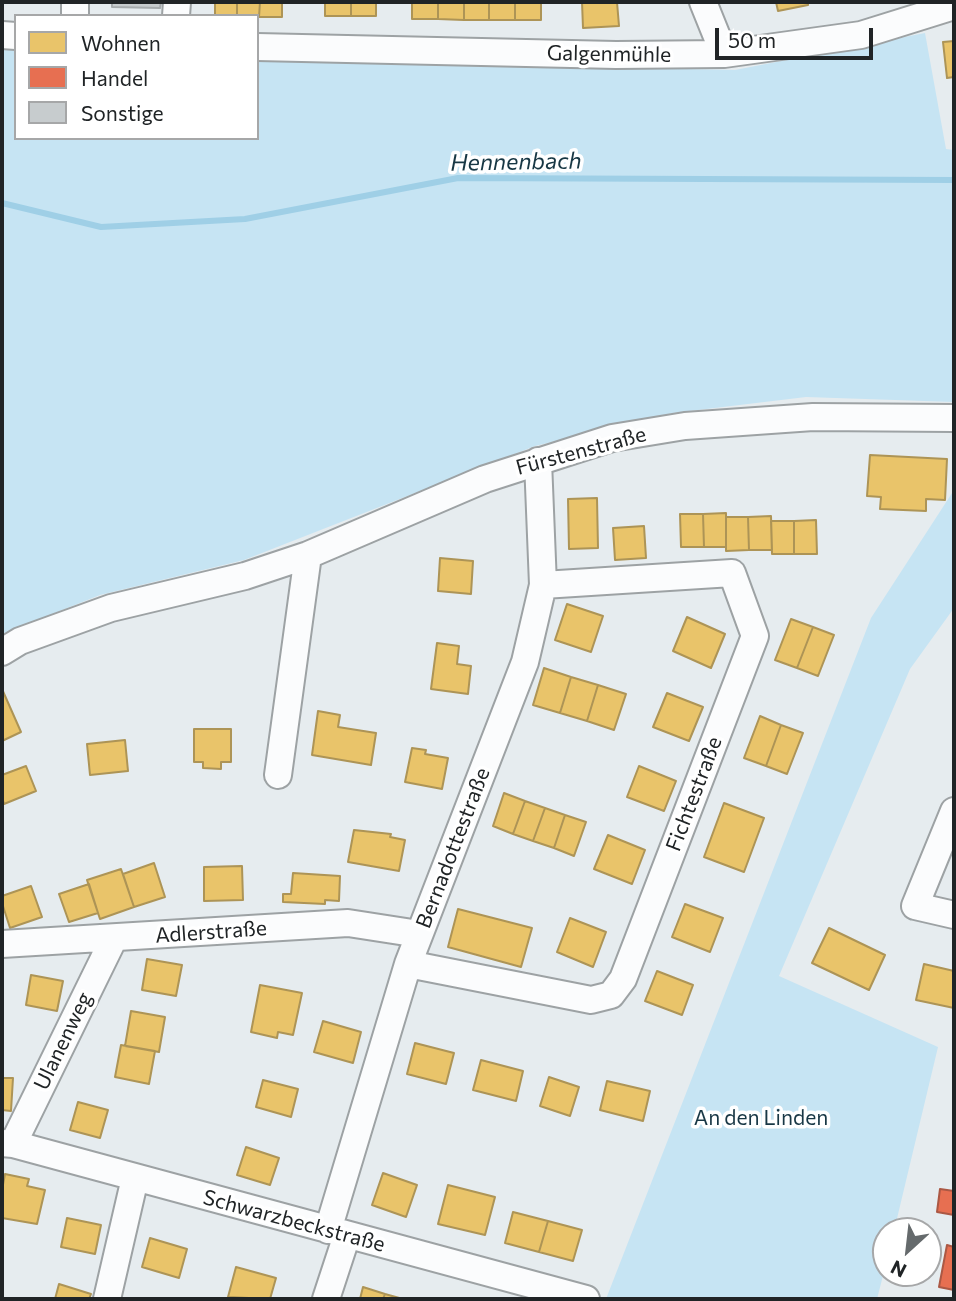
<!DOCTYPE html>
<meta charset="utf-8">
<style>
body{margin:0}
#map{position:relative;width:956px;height:1301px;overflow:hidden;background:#e6ecef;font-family:Commissioner,sans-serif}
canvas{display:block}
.frame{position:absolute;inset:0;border:4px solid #202426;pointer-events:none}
.legend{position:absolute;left:14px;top:14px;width:245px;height:126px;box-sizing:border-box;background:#fff;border:2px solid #a6a7a8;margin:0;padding:9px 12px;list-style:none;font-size:21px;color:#202426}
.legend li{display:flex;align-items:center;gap:14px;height:35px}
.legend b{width:35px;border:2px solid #a6a7a8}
.north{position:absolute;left:872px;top:1217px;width:70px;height:70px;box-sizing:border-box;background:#fff;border:2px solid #a6a7a8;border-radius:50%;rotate:207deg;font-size:19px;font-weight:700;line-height:28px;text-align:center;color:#202426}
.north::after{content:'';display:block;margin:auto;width:24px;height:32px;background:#656a6c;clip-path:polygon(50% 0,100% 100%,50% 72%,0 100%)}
.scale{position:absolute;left:715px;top:28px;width:158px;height:32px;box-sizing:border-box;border:4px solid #202426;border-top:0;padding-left:9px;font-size:21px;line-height:24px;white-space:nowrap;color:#202426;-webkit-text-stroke:5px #fff;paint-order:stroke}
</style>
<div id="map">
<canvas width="956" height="1301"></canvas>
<div class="frame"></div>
<ul class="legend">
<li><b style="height:19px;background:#e9c46a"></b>Wohnen</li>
<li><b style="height:19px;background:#e76f51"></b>Handel</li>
<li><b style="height:19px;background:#c7ccce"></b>Sonstige</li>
</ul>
<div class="north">N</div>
<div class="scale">50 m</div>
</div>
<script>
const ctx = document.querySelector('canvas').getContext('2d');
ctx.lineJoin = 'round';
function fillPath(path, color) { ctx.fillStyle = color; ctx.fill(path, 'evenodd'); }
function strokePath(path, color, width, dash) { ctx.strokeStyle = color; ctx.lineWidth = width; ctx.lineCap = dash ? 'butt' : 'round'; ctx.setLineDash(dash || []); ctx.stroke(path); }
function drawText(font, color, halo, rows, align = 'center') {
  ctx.font = font + ' Commissioner,sans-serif'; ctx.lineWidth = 7; ctx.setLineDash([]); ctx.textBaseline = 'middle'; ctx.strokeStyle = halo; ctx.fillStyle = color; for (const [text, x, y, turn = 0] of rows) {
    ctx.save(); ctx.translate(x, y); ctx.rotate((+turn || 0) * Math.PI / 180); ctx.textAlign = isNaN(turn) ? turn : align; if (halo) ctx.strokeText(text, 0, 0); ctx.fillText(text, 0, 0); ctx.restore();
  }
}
const green = new Path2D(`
 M925,33l21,116 8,1v252l-148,-5 -133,16 -138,33 -291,114 -144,35 -98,39v-589l14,2v91h241v-78l478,10z
 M954,490v118l-44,61 -131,307 159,71 -44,184h-8v33l-9,35h-271l265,-681z`);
const homes = new Path2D(`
 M215,2h22v14h-22z
 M237,2h23l-1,15 -22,-1z
 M260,2h22v15h-23z
 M325,2h26v14h-26z
 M351,2h25v14h-25z
 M412,2h26v17h-26z
 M438,2h26v18l-26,-1z
 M464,2h25v18h-25z
 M489,2h26v18h-26z
 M515,2h26v18h-26z
 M582,2h35l2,24 -36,2z
 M776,2h32v3l-30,6z
 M954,41v36l-7,1 -4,-36z
 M870,455l77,4 -2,41 -19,-1v12l-46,-2 1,-12 -14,-1z
 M597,498l1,50 -29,1 -1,-50z
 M726,513v34h-22l-1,-33z
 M680,514h23l1,33h-23z
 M771,516l1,34h-23l-1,-33z
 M726,517h22l1,33 -23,1z
 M816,520l1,34h-23v-33z
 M771,521h23v33h-22z
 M644,526l2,32 -31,2 -2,-32z
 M440,558l33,3 -2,33 -33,-3z
 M567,604l36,12 -12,36 -36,-12z
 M687,617l38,17 -14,34 -38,-17z
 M791,619l22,8 -16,41 -22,-8z
 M813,627l21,8 -16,41 -21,-8z
 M437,643l22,3 -2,18 14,2 -3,28 -37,-5z
 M544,668l27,9 -11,36 -27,-8z
 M571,677l27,8 -11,36 -27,-8z
 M598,685l28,9 -12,36 -27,-9z
 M2,689l19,43 -19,9z
 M667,693l36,14 -14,34 -36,-14z
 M318,711l22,4 -2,12 38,6 -5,32 -59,-10z
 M760,716l21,9 -15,41 -22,-8z
 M781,725l22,8 -16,41 -21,-8z
 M194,729h37v33h-10v7l-18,-1v-6h-9z
 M125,740l3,31 -38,4 -3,-31z
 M412,748l14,2 -1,4 23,4 -6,31 -37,-7z
 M26,766l10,25 -32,13 -2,-7v-22z
 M639,766l37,15 -12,30 -37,-14z
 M504,793l21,8 -12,33 -20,-8z
 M525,801l20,7 -12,33 -20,-7z
 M724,803l40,15 -20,54 -40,-15z
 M545,808l20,7 -11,33 -21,-7z
 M565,815l21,7 -12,34 -20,-8z
 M354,830l37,4 -1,3 15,3 -6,31 -51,-9z
 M608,835l37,15 -13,34 -38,-15z
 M154,863l11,34 -31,10 -11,-33z
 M242,866l1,34 -39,1v-34z
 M121,869l13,38 -34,12 -13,-39z
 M293,873l47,3 -1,25 -14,-1v4l-42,-2v-8h8z
 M89,884l9,29 -29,9 -10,-28z
 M31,886l11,31 -32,11 -8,-25v-7z
 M685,904l38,14 -13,34 -38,-15z
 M458,909l74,19 -11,39 -73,-20z
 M570,918l36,14 -13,35 -36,-15z
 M829,928l56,27 -16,35 -57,-27z
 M147,959l35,6 -6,31 -34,-6z
 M924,964l30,7v37l-38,-8z
 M657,971l36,14 -11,30 -37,-14z
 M31,975l32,6 -6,30 -31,-6z
 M260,985l42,8 -9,42 -15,-3 -1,6 -26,-6z
 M131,1011l34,6 -6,35 -34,-6z
 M323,1021l38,11 -8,31 -39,-11z
 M415,1043l39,10 -8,31 -39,-10z
 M121,1045l34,6 -6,33 -34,-7z
 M481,1060l42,11 -7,30 -43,-11z
 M549,1077l30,10 -9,29 -30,-10z
 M2,1078h11l-2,33 -9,-1z
 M263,1080l35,9 -7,28 -35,-10z
 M607,1081l43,10 -7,30 -43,-11z
 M78,1102l30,8 -8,28 -30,-8z
 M246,1147l33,11 -9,27 -33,-10z
 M383,1173l34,12 -11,32 -34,-12z
 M5,1174l24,5 -2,7 18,4 -8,34 -35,-6v-28z
 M448,1185l47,12 -10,38 -47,-11z
 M513,1212l35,9 -9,31 -34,-9z
 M67,1218l34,7 -6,29 -34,-7z
 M548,1221l34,9 -9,31 -34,-9z
 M150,1238l37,11 -8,29 -37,-11z
 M236,1267l40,11 -6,21 -42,-2z
 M59,1284l32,10 -2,5h-34z
 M363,1287l22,7 -2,5h-23z
 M385,1294l18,5h-20z`);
const shops = new Path2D(`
 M940,1189l14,2v24l-17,-3z
 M947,1245l7,2v43l-15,-3z`);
const stream = new Path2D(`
 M2,203l99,24 144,-8 213,-41 496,2`);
const building = new Path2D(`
 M112,2h49l-1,6 -48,-1z`);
const minor = new Path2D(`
 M75,2v14
 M703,2l21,52
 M176,16l1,-14
 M2,35l14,1
 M257,47l359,8 108,-1 137,-19 93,-29
 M2,652l18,-11 91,-33 134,-32 63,-21 177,-76 127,-41 73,-12 128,-9 141,1
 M278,775l30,-220
 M954,811l-39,95 39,9
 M2,944l346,-21 71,11
 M408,964l183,36 20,-5 12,-16 132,-343 -23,-63 -189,12
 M2,1143l11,1 573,155
 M13,1144l101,-206
 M328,1230l80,-266 117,-302 18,-77 -5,-124
 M107,1299l28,-121
 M326,1299l21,-64`);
const streetNames = [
 ["Galgenmühle",609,54,1],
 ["Fürstenstraße",581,451,-15],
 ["Fichtestraße",694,794,-69],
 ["Bernadottestraße",453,848,-69],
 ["Adlerstraße",211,932,-4],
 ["Ulanenweg",63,1041,-64],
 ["Schwarzbeckstraße",294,1221,15]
];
const parkNames = [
 ["An den Linden",761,1118]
];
const waterNames = [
 ["Hennenbach",516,162,-1]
];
fillPath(green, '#c6e4f3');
fillPath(homes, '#e9c46a');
strokePath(homes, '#ad9456', 2);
fillPath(shops, '#e76f51');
strokePath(shops, '#ab5844', 2);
strokePath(stream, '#9fcfe6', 6);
fillPath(building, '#c7ccce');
strokePath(building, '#a6abad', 2);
strokePath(minor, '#9da2a4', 30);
strokePath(minor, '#fbfcfd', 26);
drawText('21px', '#202426', '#fff', streetNames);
drawText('21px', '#183745', '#fff', parkNames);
drawText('italic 23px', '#173744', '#fff', waterNames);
</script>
